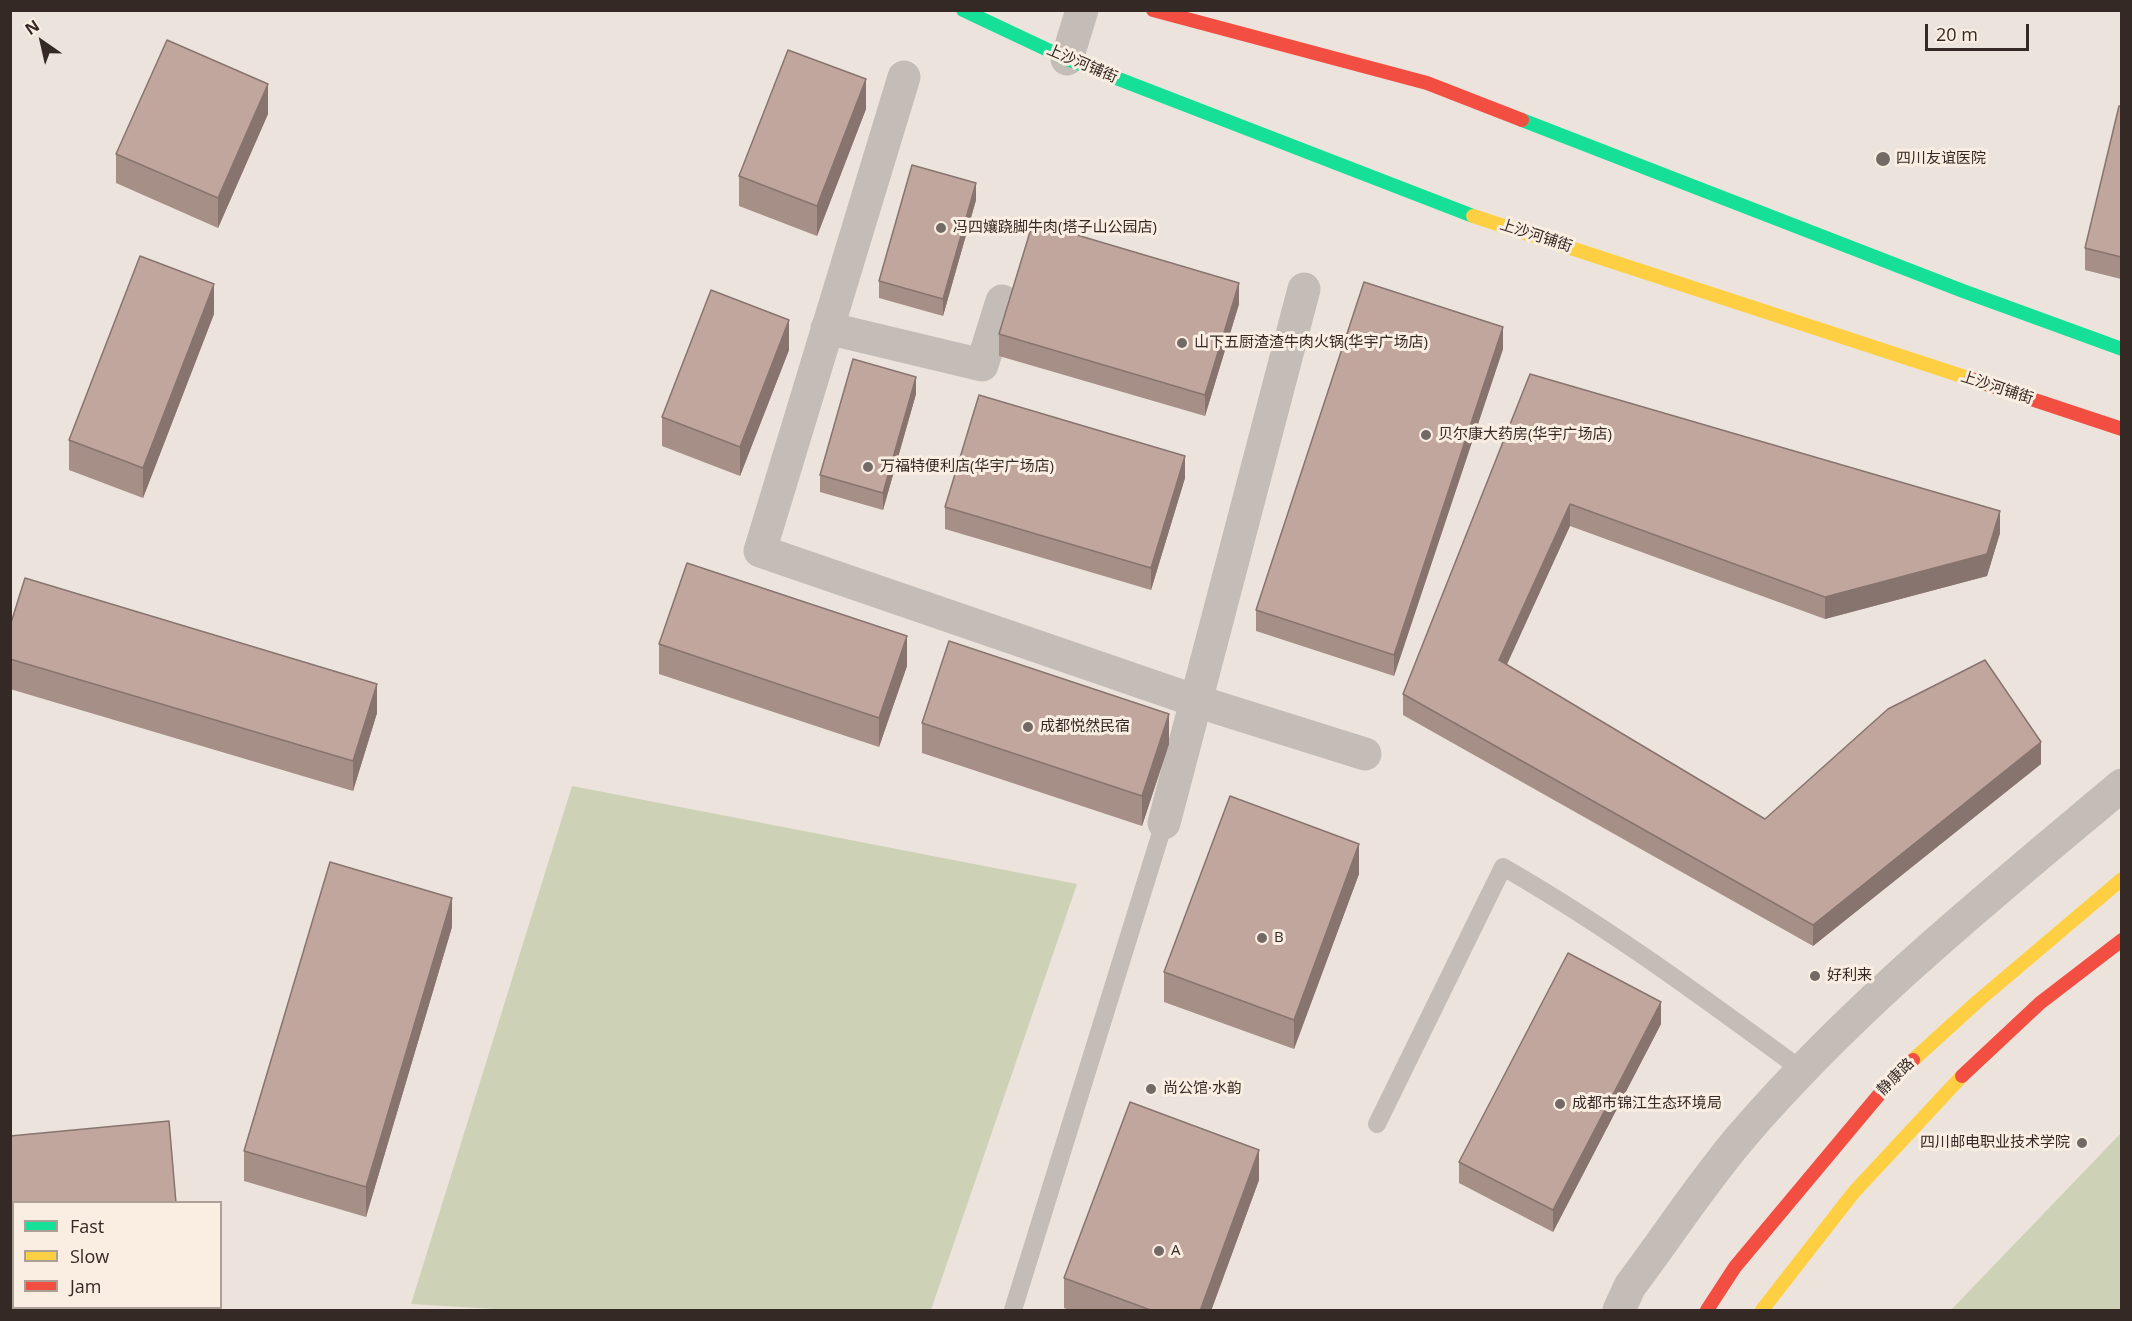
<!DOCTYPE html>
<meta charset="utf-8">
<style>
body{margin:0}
#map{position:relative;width:2132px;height:1321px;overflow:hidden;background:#ece4dc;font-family:"Open Sans",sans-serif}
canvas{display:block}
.frame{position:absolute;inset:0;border:12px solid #342925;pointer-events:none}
.legend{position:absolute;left:12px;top:1201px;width:210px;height:108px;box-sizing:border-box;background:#faeee2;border:2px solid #ab9f96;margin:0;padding:8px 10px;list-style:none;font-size:18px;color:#342925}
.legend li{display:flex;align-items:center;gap:12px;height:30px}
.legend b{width:30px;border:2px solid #ab9f96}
.north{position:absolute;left:12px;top:12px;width:60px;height:60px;-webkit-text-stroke:4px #faeee2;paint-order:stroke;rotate:326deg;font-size:16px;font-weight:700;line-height:24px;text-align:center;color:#342925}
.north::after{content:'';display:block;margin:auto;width:21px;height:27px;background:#342925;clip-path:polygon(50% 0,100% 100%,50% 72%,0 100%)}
.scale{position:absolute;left:1925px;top:24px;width:104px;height:27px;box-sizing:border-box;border:3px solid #342925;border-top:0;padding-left:8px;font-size:18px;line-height:21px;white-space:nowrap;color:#342925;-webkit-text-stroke:4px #faeee2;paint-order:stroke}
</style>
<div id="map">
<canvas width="2132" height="1321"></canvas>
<div class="frame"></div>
<ul class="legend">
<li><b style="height:8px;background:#16e098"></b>Fast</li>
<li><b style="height:8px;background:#ffcf43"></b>Slow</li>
<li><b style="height:8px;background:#f24e42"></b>Jam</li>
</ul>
<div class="north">N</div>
<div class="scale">20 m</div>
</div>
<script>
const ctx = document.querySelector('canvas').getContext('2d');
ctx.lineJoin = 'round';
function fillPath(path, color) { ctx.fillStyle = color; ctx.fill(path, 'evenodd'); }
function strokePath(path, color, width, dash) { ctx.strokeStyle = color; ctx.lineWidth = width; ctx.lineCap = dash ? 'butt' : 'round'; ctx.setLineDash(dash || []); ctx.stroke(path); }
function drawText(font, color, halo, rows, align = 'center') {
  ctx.font = font + ' "Open Sans","Noto Sans SC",sans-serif'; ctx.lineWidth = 6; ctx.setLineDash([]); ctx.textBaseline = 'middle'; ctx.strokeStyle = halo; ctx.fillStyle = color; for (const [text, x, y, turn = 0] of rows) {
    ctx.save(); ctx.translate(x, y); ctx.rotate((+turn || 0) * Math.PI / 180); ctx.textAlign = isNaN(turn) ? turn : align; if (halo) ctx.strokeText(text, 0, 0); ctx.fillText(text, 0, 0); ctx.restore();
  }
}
const green = new Path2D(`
 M572,786l505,98 -146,426h-419l-101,-6z
 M2121,1133v177h-170z`);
const lane = new Path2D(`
 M1377,1124l126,-257c105,60 202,132 299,203
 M1013,1310l151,-487`);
const street = new Path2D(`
 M1067,59l15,-49
 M904,77l-144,474 436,150 169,53
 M827,328l155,37 20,-64
 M1164,823l140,-534
 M1619,1310l11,-24c37,-49 71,-102 111,-149 113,-132 249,-241 381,-352`);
const fast = new Path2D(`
 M963,10l104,49 406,157
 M1522,120l441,171 159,58`);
const slow = new Path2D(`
 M1473,216l498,163
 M1913,1060l65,-59 144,-122
 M1762,1310l92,-118 108,-116`);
const jam = new Path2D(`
 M1153,10l274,73 95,37
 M1971,379l151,50
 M1962,1076l78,-73 82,-63
 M1707,1310l28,-43 153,-183 25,-24`);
const wall = new Path2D(`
 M2121,106v173l-36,-9v-22z
 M866,109l-49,127 -78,-30v-30z
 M268,114l-50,114 -102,-45v-29z
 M976,200l-33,116 -64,-18v-17z
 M1239,304l-34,112 -206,-60v-22z
 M214,314l-71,184 -74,-28v-30z
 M1503,349l-109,327 -138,-45v-21z
 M789,350l-49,126 -78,-30v-29z
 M1530,374l470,159 -13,43 -162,43 -255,-93 -64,139 259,154 276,-55 -228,182 -410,-231v-21z
 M916,394l-33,116 -63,-18v-17z
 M1185,478l-34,112 -206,-61v-22z
 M10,626l367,87 -24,78 -343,-102z
 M659,644l248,22 -28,81 -220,-73z
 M922,723l247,21 -27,82 -220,-73z
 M1359,874l-65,175 -130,-47v-30z
 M452,927l-86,290 -122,-36v-30z
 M1661,1024l-108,208 -94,-49v-21z
 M10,1136l4,67v65h-4z
 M1259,1180l-48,131h-140l-7,-3v-30z`);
const shadedWall = new Path2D(`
 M866,79v30l-49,127v-30z
 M268,84v30l-50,114v-30z
 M976,183v17l-33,116v-17z
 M1239,283v21l-34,112v-21z
 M214,284v30l-71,184v-30z
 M789,320v30l-49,126v-29z
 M1503,327v22l-109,327v-21z
 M916,377v17l-33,116v-17z
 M1185,456v22l-34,112v-22z
 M1570,504v22l-71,156v-22z
 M2000,511v22l-13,43 -162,43v-22z
 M907,636v30l-28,81v-29z
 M377,684v29l-24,78v-30z
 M1169,714v30l-27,82v-30z
 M2041,742v22l-228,182v-21z
 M1359,844v30l-65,175v-29z
 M452,898v29l-86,290v-30z
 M1661,1002v22l-108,208v-22z
 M1259,1150v30l-48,131h-11z`);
const building = new Path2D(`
 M167,40l101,44 -50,114 -102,-44z
 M788,50l78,29 -49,127 -78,-30z
 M2119,106h2v151l-36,-9z
 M912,165l64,18 -33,116 -64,-18z
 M1033,222l206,61 -34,112 -206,-61z
 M140,256l74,28 -71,184 -74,-28z
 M1364,282l139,45 -109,328 -138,-45z
 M711,290l78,30 -49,127 -78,-30z
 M853,359l63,18 -33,116 -63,-18z
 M1530,374l470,137 -13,43 -162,43 -255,-93 -71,156 266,159 123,-110 97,-49 56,82 -228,183 -410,-231z
 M979,395l206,61 -34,112 -206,-61z
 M687,563l220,73 -28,82 -220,-74z
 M25,578l352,106 -24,77 -343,-102v-33z
 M949,641l220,73 -27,82 -220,-73z
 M1230,796l129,48 -65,176 -130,-48z
 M330,862l122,36 -86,289 -122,-36z
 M1568,953l93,49 -108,208 -94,-48z
 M1130,1102l129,48 -59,161h-47l-89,-33z
 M169,1121l7,82h-162v35h-4v-102z`);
const markers = [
 [1883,159,8,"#746a65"],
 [941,228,6,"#746a65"],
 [1182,343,6,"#746a65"],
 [1426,435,6,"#746a65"],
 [868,467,6,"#746a65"],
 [1028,727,6,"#746a65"],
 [1262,938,6,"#746a65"],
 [1815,976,6,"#746a65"],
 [1151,1089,6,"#746a65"],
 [1560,1104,6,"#746a65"],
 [2082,1143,6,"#746a65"],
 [1159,1251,6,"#746a65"]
];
const streetNames = [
 ["上沙河铺街",1082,64,23],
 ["上沙河铺街",1536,236,18],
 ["上沙河铺街",1997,388,18],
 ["静康路",1896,1077,-45]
];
const poiNames = [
 ["四川友谊医院",1896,159],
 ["冯四孃跷脚牛肉(塔子山公园店)",953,228],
 ["山下五厨渣渣牛肉火锅(华宇广场店)",1194,343],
 ["贝尔康大药房(华宇广场店)",1438,435],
 ["万福特便利店(华宇广场店)",880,467],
 ["成都悦然民宿",1040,727],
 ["B",1274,938],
 ["好利来",1827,976],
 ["尚公馆·水韵",1163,1089],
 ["成都市锦江生态环境局",1572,1104],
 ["四川邮电职业技术学院",2070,1143,"right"],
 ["A",1171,1251]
];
fillPath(green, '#cdd1b5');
strokePath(lane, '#c4bcb6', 18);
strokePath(street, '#c4bcb6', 33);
strokePath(fast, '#16e098', 14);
strokePath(slow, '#ffcf43', 14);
strokePath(jam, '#f24e42', 14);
fillPath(wall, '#a68f87');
fillPath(shadedWall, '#87746e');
fillPath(building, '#c1a69d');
strokePath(building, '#87746e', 1.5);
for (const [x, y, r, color] of markers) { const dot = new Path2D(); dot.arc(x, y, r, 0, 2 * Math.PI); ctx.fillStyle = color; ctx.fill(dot); strokePath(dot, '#faeee2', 2); }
drawText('15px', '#342925', '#faeee2', streetNames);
drawText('15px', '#342925', '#faeee2', poiNames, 'left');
</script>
